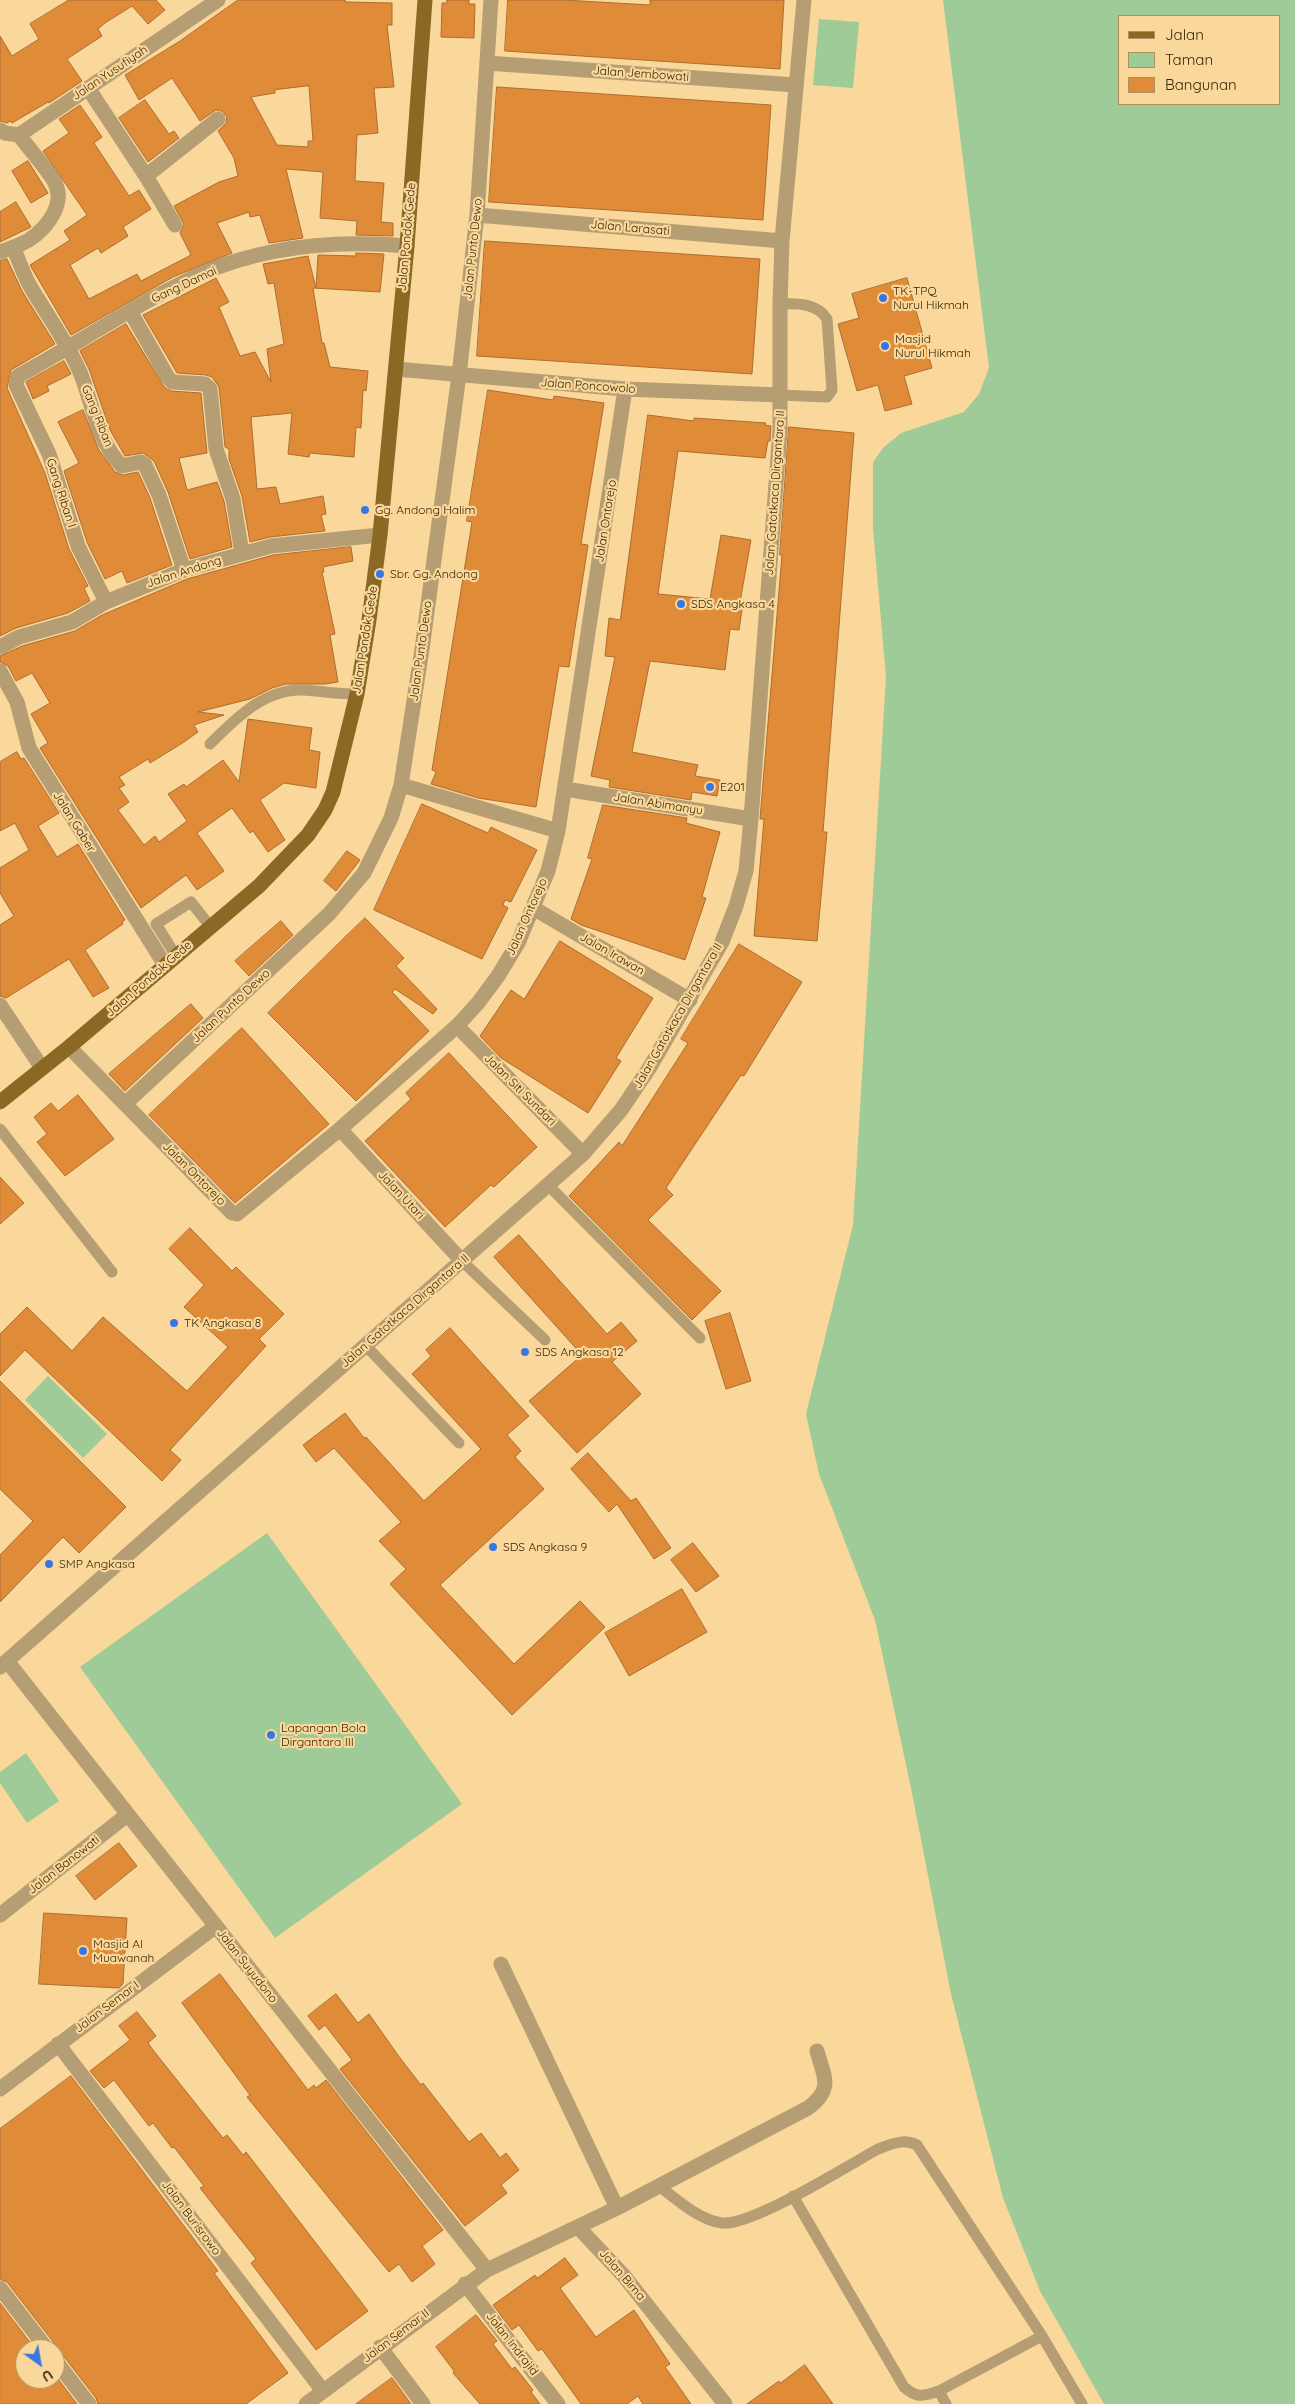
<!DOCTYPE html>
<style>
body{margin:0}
#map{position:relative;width:1295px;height:2404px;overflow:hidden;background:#fad79a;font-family:Quicksand,sans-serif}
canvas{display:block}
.legend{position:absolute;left:1118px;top:15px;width:162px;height:90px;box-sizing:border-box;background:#fad79a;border:1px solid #ac905e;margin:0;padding:6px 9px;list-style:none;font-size:15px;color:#372604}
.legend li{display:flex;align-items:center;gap:10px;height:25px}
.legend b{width:25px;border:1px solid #ac905e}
.north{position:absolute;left:15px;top:2339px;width:50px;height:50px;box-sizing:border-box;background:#fad79a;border:1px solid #ac905e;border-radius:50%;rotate:148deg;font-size:14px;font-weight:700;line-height:20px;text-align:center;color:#372604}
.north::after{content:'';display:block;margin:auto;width:18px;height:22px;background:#3976e5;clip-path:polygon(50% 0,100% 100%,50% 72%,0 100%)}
</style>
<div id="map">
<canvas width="1295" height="2404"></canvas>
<ul class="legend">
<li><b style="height:6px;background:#8b6924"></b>Jalan</li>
<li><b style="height:14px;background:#9ecb97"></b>Taman</li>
<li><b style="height:14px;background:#df8b38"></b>Bangunan</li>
</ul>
<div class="north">U</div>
</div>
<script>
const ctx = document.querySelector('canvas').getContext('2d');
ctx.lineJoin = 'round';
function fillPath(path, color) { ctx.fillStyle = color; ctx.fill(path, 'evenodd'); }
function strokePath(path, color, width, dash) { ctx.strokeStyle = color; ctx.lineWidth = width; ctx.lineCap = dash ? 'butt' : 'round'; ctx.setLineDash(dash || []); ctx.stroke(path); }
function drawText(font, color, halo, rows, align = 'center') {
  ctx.font = font + ' Quicksand,sans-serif'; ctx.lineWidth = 4.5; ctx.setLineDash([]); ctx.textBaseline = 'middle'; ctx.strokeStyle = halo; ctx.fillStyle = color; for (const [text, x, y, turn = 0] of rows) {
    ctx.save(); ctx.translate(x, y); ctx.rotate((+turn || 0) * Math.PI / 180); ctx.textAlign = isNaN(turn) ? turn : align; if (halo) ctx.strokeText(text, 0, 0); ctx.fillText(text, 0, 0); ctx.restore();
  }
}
const green = new Path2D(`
 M943,0h352v2404h-191l-64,-113 -37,-93 -52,-204 -40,-206 -36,-168 -56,-146 -13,-60 47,-189 33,-548 -13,-149v-66l10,-14 18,-15 63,-21 15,-18 10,-26zM1119,16h160v88h-160z
 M819,19l40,3 -6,66 -40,-3z
 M48,1376l59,58 -24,24 -58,-58z
 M267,1533l195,271 -187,134 -195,-271z
 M26,1753l33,48 -32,22 -27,-40v-11z`);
const building = new Path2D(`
 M69,0h87l9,10 -17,14 -16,-18 -27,17 -7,6 4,7 -35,23 15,22 -33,22 -1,-1 -36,21 -2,-2 -3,2 -7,-2v-85l12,20 27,-17 -9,-15z
 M238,0h107v2l47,1v22h-5l7,62 -20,1 4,45 -21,2 -2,46 29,2 -3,39 12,1v13l-37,-1 1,-14 -37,-3 3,-46 -37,-3 17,69 -34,5 -9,-28 -10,2 -1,-5 -32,11 15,30 -59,24 -102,58 -41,-70 40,-25 -6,-9 23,-16 -44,-64 26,-18 -10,-14 21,-14 22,32 -8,6 35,53 10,-6 12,19 -28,18 5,9 -27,17 -3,-5 -28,17 19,34 48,-25 4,7 50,-26 -11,-22 4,-9 -10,-18 45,-24 19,-6 -4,-18 -16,-27 8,-8 1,-6 -5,-6 -6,-1 -16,11 -28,-43 -33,22 -14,-25 55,-34zM309,86l4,55h-5v6l-31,-2 -26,-48 24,-4v-3z
 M447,0h22v4h6l-1,34 -33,-1 1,-34h5z
 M508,0h56l86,5v-5h134l-4,69 -275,-18z
 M497,87l274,18 -8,115 -274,-18z
 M145,100l24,34 5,-3 5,7 -31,24 -29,-44z
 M28,161l20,32 -17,10 -19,-32z
 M16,202l15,25 -31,15v-30z
 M485,241l275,18 -8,115 -275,-18z
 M356,253l28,1 -4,38 -67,-4 9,55h2l6,24 38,4 -2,20 -3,-1 -2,38 -5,-1 -2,30 -44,-4 -1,4 -21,-3 4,-41 -41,4 6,72 19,-2 4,17 43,-8 3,18 -5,1 4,16 -55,6 -20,5 -8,-46 -13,-37v-10l-4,-2 -6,-60 -7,-10 -6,-2 -29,-2 -34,-58 73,-37 13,24 -10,5 21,49 15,-4 16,30 -4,-33 17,-5 -10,-61 -6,1 -5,-20 45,-8 8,32 2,-33 38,1z
 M7,259l15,32 33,53 -44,26 -4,18 38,85 24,76 19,37 -4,2 6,13 -22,12 -52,15 -16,8v-375z
 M907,278l25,90 -28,8 8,28 -27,7 -7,-26 -21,6 -19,-67 21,-6 -7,-24z
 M126,324l39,64 6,3 30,2 6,60 -28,5 8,32 30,-8 7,19 8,46 -42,12 -22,-67 -14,-31 -11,-8 -18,3 -15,-26 -21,-61 -9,-18z
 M64,361l7,13 -24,12 2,5 -16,8 -7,-17z
 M488,390l65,10 1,-4 50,7 -23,141 7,1 -15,96 -4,26 -10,-1 -23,141 -58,-9 -47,-14 5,-12 -4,-2 40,-248 -5,-1z
 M83,410l16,40 16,22 8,3 15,-3 12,26 22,67 -45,18 -5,-12 -17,8 -18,-37 -23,-71 15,-8 -21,-41z
 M648,415l46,6v-3l72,5 -1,2 6,1 -1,15h-2l-3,17 -87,-7 -20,143 52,5 11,-64 30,5 -11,62 3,1 -4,27 -9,-1 -5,41 -75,-9 -18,91 66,13 -3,11 25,4 -3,16 -25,-4 -1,8 -82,-13 1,-7 -19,-4 24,-119 -10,-1 4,-38 11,2z
 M789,427l65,6 -31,399h4l-10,109 -63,-5 10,-117h-4l22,-264h-2z
 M351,547l2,14 -30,6 1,5h-2l13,62 -5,1 8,47 -13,2h-39l-14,4 -22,11 -52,13 26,3 -30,10 4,7 -17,12 -31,19 -2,-4 -29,18 6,8 -6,3 10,14 -11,8 26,35 11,-9 4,6 28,-21 -19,-27 16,-10 2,3 37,-27 16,22 9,-63 64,9 -3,22 11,2 -4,36 -32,-5 -24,17 25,40 -17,12 -15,-21 -3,2 -18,-25 -35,25 27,38 -27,19 -11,-15 -45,33 -101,-160 8,-5 -17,-29 19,-11 -18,-30 -16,8 -8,-15 -8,-4v-6l22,-10 53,-15 27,-16 85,-36 86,-24z
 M17,752l4,7 3,-1 35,55 -21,13 19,31 21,-13 47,76 -3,2 1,2 -38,26 24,38 -16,9 -24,-38 -63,39 -6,-2v-71l14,-9 -14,-23v-25l29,-18 -14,-27 -15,8v-69z
 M422,804l66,29 3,-6 46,23 -26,52 -6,-2 -2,5 5,3 -26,51 -108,-49z
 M603,805l84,13 -1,5 34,9 -18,65 4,1 -21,62 -104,-35 -10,-6 21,-60 -4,-1z
 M347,851l13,9 -24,31 -12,-10z
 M365,918l39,40 -8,8 41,43 -4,5 -38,-25 -3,3 37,39 -73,70 -88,-88z
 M281,921l12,14 -44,41 -14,-15z
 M560,941l93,57 -37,60 5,3 -33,52 -87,-55 -21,-22 31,-46 13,9z
 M739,944l63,38 -58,94 -3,-1 -75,113 7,7 -25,25 73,71 -29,29 -123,-124 50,-54 3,4 66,-103 -7,-4z
 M191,1004l12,14 -78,73 -16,-17z
 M242,1028l87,96 -94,79 -86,-88z
 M449,1053l88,94 -43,40 -3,-2 -46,42 -80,-86 46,-42 -5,-6z
 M78,1095l36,44 -49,37 -28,-34 10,-8 -13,-17 17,-14 7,8z
 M0,1177l24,26 -24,21z
 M190,1228l42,43 4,-4 48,47 -25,25 7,7 -96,104 11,10 -19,21 -137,-131 -25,26v-42l27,-27 45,44 31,-34 84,74 41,-44 -44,-40 20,-22 -35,-36z
 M519,1235l88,99 14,-12 16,19 -25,21 29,32 -64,59 -48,-52 53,-46 -88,-98z
 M730,1313l21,68 -25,8 -21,-68z
 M450,1328l79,88 -22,19 14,16 -6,6 29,32 -104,96 74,79 66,-63 25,26 -93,88 -122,-131 16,-15 -27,-28 22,-19 -67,-74 -18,14 -13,-17 42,-32 19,25 2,-1 58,64 57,-52 -69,-75 19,-18 -5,-6z
 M0,1381l126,126 -47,46 -16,-16 -63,65v-47l33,-34 -33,-32z
 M588,1453l43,48 5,-3 35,50 -17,11 -37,-55 -8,8 -38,-43z
 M693,1543l26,33 -23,16 -25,-32z
 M682,1589l25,43 -78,44 -24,-43z
 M119,1843l18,23 -42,34 -19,-24z
 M44,1913l83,5 -4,66 -4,4 -80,-4z
 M220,1974l88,116 6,-5 2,3 10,-8 117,150 -21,16 13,18 -23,18 -13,-18 -10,8 -142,-175 3,-2 -68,-92z
 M336,1994l22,29 11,-9 31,44 21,27 2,-2 46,59 12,-9 19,25 6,-5 13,17 -18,15 6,8 -42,33 -125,-157 12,-9 -27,-35 -6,5 -11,-14z
 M137,2012l19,24 -8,7 5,7 70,88 4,-3 16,20 3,-3 122,159 -52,39 -65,-87 5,-4 -56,-71 4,-2 -30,-39 -2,1 -19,-25 -4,3 -35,-46 -10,8 -14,-17 40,-31 -11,-14z
 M71,2076l147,195 -4,2 74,100 -42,31h-148l-2,-6 -34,-44 -6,-3 -2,-8 -47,-61 -7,-3v-150z
 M565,2258l13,17 -18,13 36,49 38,-27 36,54 -5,3 26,37h-48l-5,-8 -11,8h-46l-39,-55 -4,2 -19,-26 -7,5 -19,-25 42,-30 2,3z
 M0,2303l35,46h-10v30h30v-4l22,29h-77z
 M476,2315l21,26 -4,3 19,25 3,-2 18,23 -2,2 9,12h-60l-27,-31 1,-2 -18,-24z
 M805,2365l28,39h-86l32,-23 1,2z
 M392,2378l19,26h-55z`);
const service = new Path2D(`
 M780,304c17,-1 37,-1 47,15l5,71 -5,7 -47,-2
 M210,744c25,-25 54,-55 92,-54 19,1 37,4 55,4
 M176,956l-20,-32 35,-22 19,24
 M0,1129l112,143
 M548,1185l152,153
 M462,1261l83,79
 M365,1345l94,98
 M659,2186c17,13 40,34 63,37 30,3 125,-57 156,-74 14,-5 25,-11 39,-4l125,191 40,68
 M793,2196l111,191c14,12 18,9 35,4l103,-55
 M939,2391l7,13`);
const minor = new Path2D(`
 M487,63l308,22
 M88,88l58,88 29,49
 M0,130l5,3 14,2 199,-135
 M146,176l72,-57
 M477,215l305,26
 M13,247c6,13 10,27 17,39 17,29 37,56 50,86 12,30 18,71 42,94l19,-4 4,3 14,30 25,75
 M0,252c9,-3 20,-7 29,-12 18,-12 38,-37 25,-59 -10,-16 -24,-31 -35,-46
 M130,311l37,65 5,6 33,2 5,5 6,60 17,50 9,54
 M396,369l229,20 155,6
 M106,602l-28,-56 -29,-92 -33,-69 2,-9c61,-33 119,-73 183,-102 64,-28 137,-34 206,-28
 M0,647l19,-10 53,-15 34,-20 78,-32 87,-24 109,-11
 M0,671l17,31 12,46 136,217
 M401,785l157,46
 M565,789l186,30
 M533,908l157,92
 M0,1005l42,63
 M457,1026l126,128
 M69,1047l163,166 5,1 103,-85 117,-103 21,-23 20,-27 20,-33 30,-72 10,-40 67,-442
 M125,1104l204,-190 35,-41 27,-55 10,-33 21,-136 37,-274 18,-160 14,-215
 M340,1129l122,132
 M7,1661l480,609
 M0,1667l583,-513 38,-44 29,-43 72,-125 14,-36 10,-35 5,-52 29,-389v-126l2,-63 22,-241
 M0,1915l127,-100
 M501,1964l116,244
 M58,2044l265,347
 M0,2089l216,-163
 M578,2227l46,49 101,128
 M465,2284l93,120
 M0,2288l47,61
 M380,2347l43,57
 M55,2360l34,44
 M306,2404l181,-134 130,-62 191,-100c26,-19 16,-31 9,-57`);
const primary = new Path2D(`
 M0,1102l69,-55 190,-161 49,-51 17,-25 8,-18 24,-98 12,-74 11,-85 27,-289 18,-246`);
const markers = [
 [883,298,5,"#3976e5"],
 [885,346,5,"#3976e5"],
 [365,510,5,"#3976e5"],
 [380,574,5,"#3976e5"],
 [681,604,5,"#3976e5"],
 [710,787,5,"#3976e5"],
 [174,1323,5,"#3976e5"],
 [525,1352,5,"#3976e5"],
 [493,1547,5,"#3976e5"],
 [49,1564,5,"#3976e5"],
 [271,1735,5,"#3976e5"],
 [83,1951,5,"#3976e5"]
];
const streetNames = [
 ["Jalan Yusufiyah",110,73,-34],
 ["Jalan Jembowati",641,74,4],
 ["Jalan Larasati",630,228,5],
 ["Jalan Pondok Gede",407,237,-85],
 ["Jalan Punto Dewo",473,249,-84],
 ["Gang Damai",184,285,-25],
 ["Jalan Poncowolo",588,386,4],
 ["Gang Riban",97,416,68],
 ["Gang Riban I",61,493,72],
 ["Jalan Gatotkaca Dirgantara II",775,493,-86],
 ["Jalan Ontorejo",606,521,-81],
 ["Jalan Andong",184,572,-18],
 ["Jalan Pondok Gede",365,640,-81],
 ["Jalan Punto Dewo",421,651,-82],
 ["Jalan Abimanyu",658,804,9],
 ["Jalan Gaber",74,822,58],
 ["Jalan Ontorejo",527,917,-66],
 ["Jalan Irawan",612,954,30],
 ["Jalan Pondok Gede",149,979,-41],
 ["Jalan Punto Dewo",231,1006,-43],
 ["Jalan Gatotkaca Dirgantara II",678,1016,-60],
 ["Jalan Siti Sundari",520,1090,45],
 ["Jalan Ontorejo",194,1174,45],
 ["Jalan Utari",401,1195,47],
 ["Jalan Gatotkaca Dirgantara II",405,1311,-41],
 ["Jalan Banowati",64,1865,-38],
 ["Jalan Suyudono",247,1966,52],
 ["Jalan Semar I",107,2007,-37],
 ["Jalan Burisrowo",191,2218,53],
 ["Jalan Bima",622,2275,49],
 ["Jalan Semar II",396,2336,-37],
 ["Jalan Indrajid",512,2344,52]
];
const poiNames = [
 ["TK-TPQ",893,291],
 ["Nurul Hikmah",893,305],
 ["Masjid",895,339],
 ["Nurul Hikmah",895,353],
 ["Gg. Andong Halim",375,510],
 ["Sbr. Gg. Andong",390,574],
 ["SDS Angkasa 4",691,604],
 ["E201",720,787],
 ["TK Angkasa 8",184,1323],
 ["SDS Angkasa 12",535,1352],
 ["SDS Angkasa 9",503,1547],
 ["SMP Angkasa",59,1564],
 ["Lapangan Bola",281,1728],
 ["Dirgantara III",281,1742],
 ["Masjid Al",93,1944],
 ["Muawanah",93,1958]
];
fillPath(green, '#9ecb97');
fillPath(building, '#df8b38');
strokePath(building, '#ac6d33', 1);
strokePath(service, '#b59d74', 11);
strokePath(minor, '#b59d74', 15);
strokePath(primary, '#8b6924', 15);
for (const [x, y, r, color] of markers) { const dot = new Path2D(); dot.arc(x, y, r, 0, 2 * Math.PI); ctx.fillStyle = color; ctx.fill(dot); strokePath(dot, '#fad79a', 2); }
drawText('12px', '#372604', '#fad79a', streetNames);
drawText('12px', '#372604', '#fad79a', poiNames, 'left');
</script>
